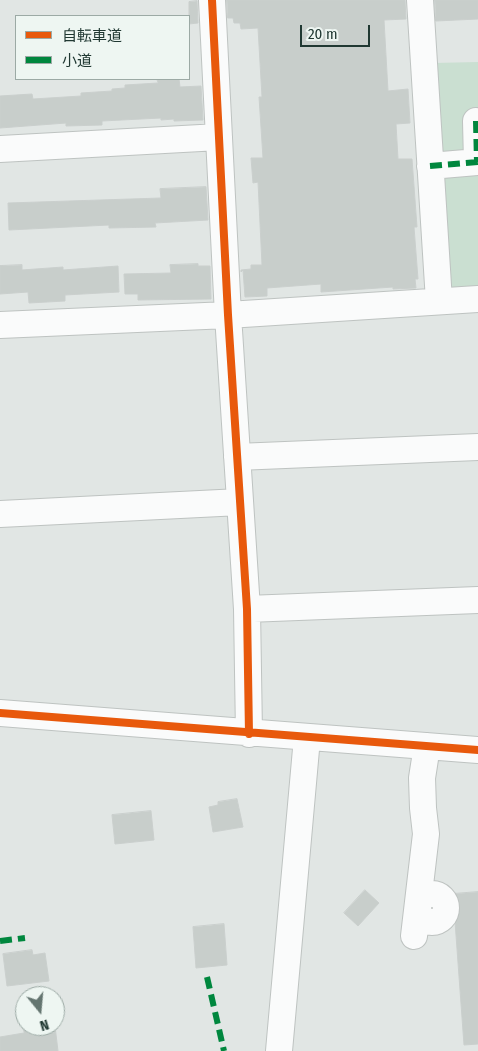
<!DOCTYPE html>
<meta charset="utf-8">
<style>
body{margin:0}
#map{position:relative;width:478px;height:1051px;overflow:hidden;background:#e1e6e4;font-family:"Fira Sans Condensed","Noto Sans JP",sans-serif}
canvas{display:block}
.legend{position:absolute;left:15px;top:15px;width:175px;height:65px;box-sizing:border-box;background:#eef6f2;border:1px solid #9caaa5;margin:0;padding:6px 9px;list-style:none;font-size:15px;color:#203832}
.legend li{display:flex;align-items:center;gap:10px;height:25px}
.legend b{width:25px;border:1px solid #9caaa5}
.north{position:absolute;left:15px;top:986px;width:50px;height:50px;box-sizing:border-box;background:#eef6f2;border:1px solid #9caaa5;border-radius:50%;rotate:163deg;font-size:14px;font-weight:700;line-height:20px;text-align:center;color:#203832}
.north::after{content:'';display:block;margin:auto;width:18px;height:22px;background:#647570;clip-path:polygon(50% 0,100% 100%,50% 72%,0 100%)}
.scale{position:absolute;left:300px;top:25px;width:70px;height:22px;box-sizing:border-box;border:2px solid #203832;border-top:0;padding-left:6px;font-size:15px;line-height:18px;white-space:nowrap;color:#203832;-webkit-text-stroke:4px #eef6f2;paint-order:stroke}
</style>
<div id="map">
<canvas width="478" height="1051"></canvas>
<ul class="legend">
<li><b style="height:6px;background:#e8590c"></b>自転車道</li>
<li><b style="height:6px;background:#00873e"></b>小道</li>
</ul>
<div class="north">N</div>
<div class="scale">20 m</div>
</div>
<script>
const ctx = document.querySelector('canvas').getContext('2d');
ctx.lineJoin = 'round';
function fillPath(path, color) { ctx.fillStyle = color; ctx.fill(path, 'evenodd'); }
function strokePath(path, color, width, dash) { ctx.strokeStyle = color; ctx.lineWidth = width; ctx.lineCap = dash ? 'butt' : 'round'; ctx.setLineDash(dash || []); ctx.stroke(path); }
const green = new Path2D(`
 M478,62v227l-25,1 -7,-8 -13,-219z`);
const building = new Path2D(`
 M227,0h178l1,19 -22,1 4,71 20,-2 2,34 -14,1 2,35h14l5,68h-3l4,52h-3l1,9 -23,1v-2l-72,5v-8l-54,4v8l-22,1 -2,-27 -2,2v-2l10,-1v-4h11l-4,-83 -5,1 -2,-25h12l-4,-61h3l-4,-69 -17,1 -1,-6h-6l-1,-5h-5z
 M435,0h43v19l-42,2z
 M197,1l1,22 -9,1v-22z
 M157,79h22l1,8 21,-1 2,34 -29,1v-2l-13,1v-2l-59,3v4l-36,1v-3l-66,5v-32l32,-2 1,5 48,-3v-3l31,-2v-2l13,-1v-3l33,-2z
 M206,187l2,33 -53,3 1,4 -47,1v-3l-100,5 -1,-27 153,-5 -1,-9z
 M198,264v2h12l1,33 -73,1v-6h-13l-1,-20 47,-1 -1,-8z
 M22,265v5l41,-3v3l55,-4 1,26 -54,3v6l-36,2 -1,-11 -28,2v-28z
 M237,799l6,28 -30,5 -4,-25 9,-2v-3z
 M151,811l3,29 -39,4 -3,-29z
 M365,890l14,13 -21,23 -14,-13z
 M478,892v152l-14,1 -11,-151z
 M224,924l3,41 -31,3 -3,-41z
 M32,950l1,5 12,-2 4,28 -42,5 -4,-32z
 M23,1026h32l3,25h-58v-14l24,-4z`);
const minor = new Path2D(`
 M212,0l16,315 19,294 2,125
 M420,0l19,301
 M476,121l1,41
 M0,149l219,-12
 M430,166l48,-4
 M0,325l228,-10 250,-16
 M237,457l241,-10
 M0,514l240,-12
 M247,609l231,-9
 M0,713l478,37
 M418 908a14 14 0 1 1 28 0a14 14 0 1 1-28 0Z
 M414,936l12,-102 -3,-26 -1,-30 5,-32
 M279,1051l28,-313`);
const quiet = new Path2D(`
 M476,121l1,41
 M430,166l48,-4
 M0,941l25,-3
 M207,977l17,74`);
const cycleway = new Path2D(`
 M212,0l16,315 19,294 2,125
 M0,713l478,37`);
fillPath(green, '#cadfd1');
fillPath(building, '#c8cecb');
strokePath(building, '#cacfcd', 1);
strokePath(minor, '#bec3c1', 28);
strokePath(minor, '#fafbfb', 26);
strokePath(quiet, '#00873e', 6, [12, 6]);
strokePath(cycleway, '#e8590c', 8);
</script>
